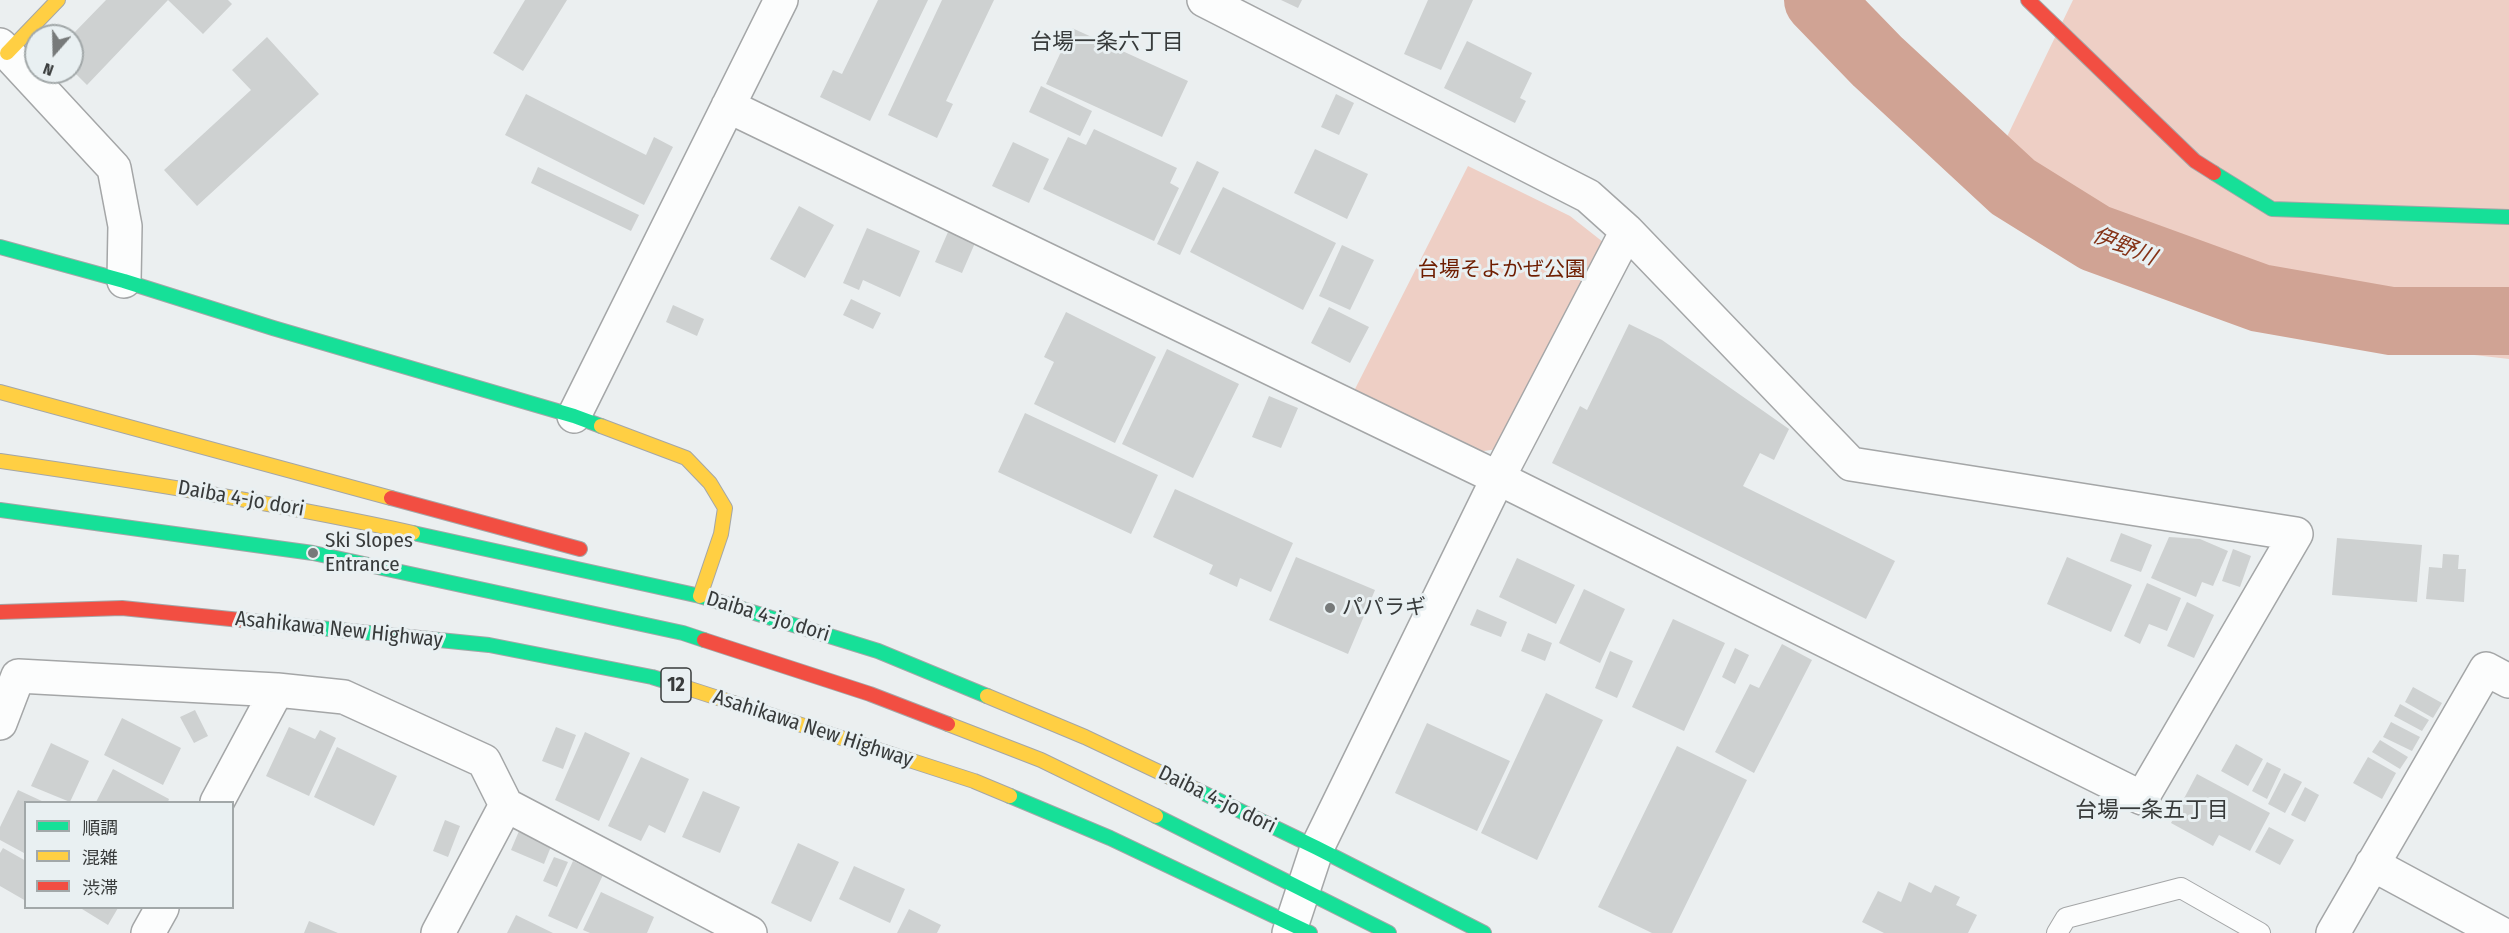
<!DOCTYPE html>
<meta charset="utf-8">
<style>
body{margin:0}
#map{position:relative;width:2509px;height:933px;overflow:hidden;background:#ebeff0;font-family:"Fira Sans Condensed","Noto Sans JP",sans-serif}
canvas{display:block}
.legend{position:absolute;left:24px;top:801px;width:210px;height:108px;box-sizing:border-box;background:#e9f0f2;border:2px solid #a2a8a9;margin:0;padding:8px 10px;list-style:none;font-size:18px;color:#383b3b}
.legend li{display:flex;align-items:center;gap:12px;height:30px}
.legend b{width:30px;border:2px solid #a2a8a9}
.north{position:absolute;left:24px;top:24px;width:60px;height:60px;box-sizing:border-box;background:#e9f0f2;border:2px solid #a2a8a9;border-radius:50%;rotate:200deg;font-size:16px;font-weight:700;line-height:24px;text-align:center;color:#383b3b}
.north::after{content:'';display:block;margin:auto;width:21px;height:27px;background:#777a7a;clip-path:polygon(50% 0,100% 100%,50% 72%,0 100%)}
</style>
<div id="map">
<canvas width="2509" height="933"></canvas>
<ul class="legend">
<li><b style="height:8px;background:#16e098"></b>順調</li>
<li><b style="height:8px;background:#ffcf43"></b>混雑</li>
<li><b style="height:8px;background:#f24e42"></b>渋滞</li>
</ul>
<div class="north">N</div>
</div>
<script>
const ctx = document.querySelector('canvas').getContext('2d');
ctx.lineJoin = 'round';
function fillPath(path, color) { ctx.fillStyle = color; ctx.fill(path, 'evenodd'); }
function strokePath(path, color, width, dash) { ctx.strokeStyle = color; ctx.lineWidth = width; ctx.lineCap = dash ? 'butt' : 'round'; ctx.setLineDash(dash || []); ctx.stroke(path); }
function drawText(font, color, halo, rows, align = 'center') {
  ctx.font = font + ' "Fira Sans Condensed","Noto Sans JP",sans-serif'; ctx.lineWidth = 6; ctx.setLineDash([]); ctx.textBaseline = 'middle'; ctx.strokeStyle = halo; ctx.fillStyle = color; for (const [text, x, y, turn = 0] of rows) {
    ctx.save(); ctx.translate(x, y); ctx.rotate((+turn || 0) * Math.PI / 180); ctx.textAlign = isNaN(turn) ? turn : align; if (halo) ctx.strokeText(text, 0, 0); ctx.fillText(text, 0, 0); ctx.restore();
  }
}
const green = new Path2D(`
 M2073,0h436v359l-183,-21 -253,-92 -86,-68z
 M1468,166l102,50 33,26 -105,207 -21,3 -123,-61z`);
const river = new Path2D(`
 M1818,0l59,61 136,126 82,51 165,60 131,23h118`);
const building = new Path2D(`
 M106,0h122l4,4 -29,30 -35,-34 -81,85 -15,-15v-35z
 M525,0h42l-44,71 -30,-18z
 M878,0h50l-58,121 -50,-24 13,-27 9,4z
 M942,0h52l-48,101 7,3 -16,34 -49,-23z
 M1281,0h21l-4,8z
 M1428,0h45l-32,70 -37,-16z
 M1072,28l116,53 -26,56 -116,-53z
 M267,37l52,57 -122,112 -33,-36 87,-80 -19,-20z
 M1467,41l65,32 -12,25 6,3 -11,22 -71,-35z
 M1041,86l51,25 -12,25 -51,-24z
 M526,94l120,61 8,-18 19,10 -29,58 -139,-70z
 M1336,94l18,9 -15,32 -18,-8z
 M1094,129l83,39 -7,15 9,5 -25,53 -111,-52 25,-52 18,8z
 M1013,142l36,17 -20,44 -37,-17z
 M1315,149l53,25 -21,45 -53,-26z
 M1197,161l22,11 -39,83 -23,-11z
 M538,167l101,48 -8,16 -100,-48z
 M1223,187l113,56 -33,67 -113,-58z
 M799,206l35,19 -29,53 -35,-19z
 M867,228l53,23 -20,46 -37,-17 -4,10 -16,-7z
 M948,232l27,11 -13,30 -27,-11z
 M1342,245l32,15 -24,50 -31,-14z
 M851,299l30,14 -8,16 -30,-14z
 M673,305l31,14 -7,17 -31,-14z
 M1329,307l40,20 -19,36 -39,-20z
 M1066,312l90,45 -41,86 -81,-39 20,-42 -10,-5z
 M1629,324l33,16 127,89 -15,31 -14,-7 -17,33 152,75 -29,58 -314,-156 28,-57 7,4z
 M1167,349l72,35 -46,94 -71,-34z
 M1269,396l29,12 -17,40 -29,-11z
 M1025,413l133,62 -27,59 -133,-62z
 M1175,489l118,54 -22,49 -31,-14 -3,9 -28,-13 4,-9 -60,-28z
 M2121,533l31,12 -11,27 -31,-11z
 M2169,537l31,2 28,12 -15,35 -11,-4 -6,15 -45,-19z
 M2337,538l85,7 -5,57 -85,-7z
 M2233,549l18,7 -11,31 -18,-6z
 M2443,554l16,1 -1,14h8l-2,33 -38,-3 3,-32 13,1z
 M1296,557l79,33 -27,64 -79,-34z
 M2067,557l65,28 -21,47 -64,-28z
 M1517,558l58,27 -19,39 -57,-27z
 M2147,583l34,15 -14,33 -18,-7 -9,20 -16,-8z
 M1584,589l41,20 -25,54 -41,-20z
 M2187,602l27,13 -20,43 -27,-12z
 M1477,609l30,13 -6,15 -31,-12z
 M1673,619l52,24 -41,88 -52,-24z
 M1528,633l24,10 -7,18 -24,-10z
 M1782,644l30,16 -58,113 -39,-21 35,-68 9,4z
 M1735,648l14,7 -14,29 -13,-7z
 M1610,651l23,10 -16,37 -22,-10z
 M2413,687l29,16 -9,15 -28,-16z
 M1546,693l57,27 -66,140 -56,-27z
 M2400,704l29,16 -7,11 -28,-15z
 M195,710l13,26 -14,7 -14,-26z
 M122,718l59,30 -18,37 -59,-30z
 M2391,722l29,15 -8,14 -29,-14z
 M1427,723l83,38 -33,70 -82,-38z
 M289,727l26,12 5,-9 16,8 -27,58 -43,-20z
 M556,727l20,8 -13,34 -21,-8z
 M585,732l45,21 -31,68 -44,-21z
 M2380,740l28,17 -8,12 -28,-17z
 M51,743l38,18 -19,41 -39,-16z
 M2236,744l27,15 -15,27 -27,-15z
 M1677,746l70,34 -75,153h-20l-54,-26z
 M337,747l60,29 -23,50 -60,-29z
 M641,757l48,22 -24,54 -16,-8 -8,16 -33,-15z
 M2368,757l28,16 -14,26 -29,-16z
 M2267,762l14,7 -14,30 -15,-8z
 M113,769l56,30 -1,3h-72z
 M2284,773l18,9 -17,31 -17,-9z
 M2197,774l73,39 -20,38 -31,-16 -6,11 -42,-23z
 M2305,787l14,8 -14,27 -14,-7z
 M18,790l26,12h-18l-2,51 -24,-13v-13z
 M703,791l37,16 -20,46 -38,-16z
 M445,820l15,6 -12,31 -15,-6z
 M2269,827l25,13 -14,25 -25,-13z
 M519,831l33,13 -8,20 -33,-14z
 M798,843l41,19 -28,60 -40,-19z
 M3,848l23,13v40l-26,-15v-33z
 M554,857l14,5 -11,25 -14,-6z
 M573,861l30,14 -26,54 -29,-13z
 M854,866l51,23 -15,34 -51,-24z
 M1909,882l22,11 4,-8 25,12 -4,8 21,10 -9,18h-84l-22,-11 16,-31 23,11z
 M601,892l53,25 -7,16h-57l-7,-3z
 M83,908h35l-10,17 -26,-16z
 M909,909l32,16 -4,8h-40z
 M516,915l37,18h-46z
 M309,921l29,12h-34z`);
const lane = new Path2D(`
 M2057,933l9,-15 115,-30 79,45`);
const street = new Path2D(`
 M0,45l114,123 11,58 -1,55
 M728,106l770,372 644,320 154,-264 -445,-70 -224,-233 -39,-35 -384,-196
 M574,416l207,-416
 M0,723l18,-47 259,14 67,7 140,64 22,44 -68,128
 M217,802l60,-112
 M506,805l244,128
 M2372,864l128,69
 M148,933l14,-25
 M1289,933l28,-85 181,-370 129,-247
 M2333,933l153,-264 23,12`);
const fast = new Path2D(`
 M2214,173l58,36 237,8
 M0,247l124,34 149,47 301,88 27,10
 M0,510l313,43 370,80 21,7
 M413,533l287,63 178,55 109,45
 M290,625l199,20 163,32 26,8
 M1197,790l120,58 167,85
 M1010,796l100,42 200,95
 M1156,816l233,117`);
const slow = new Path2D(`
 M7,53l51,-53
 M0,392l391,106
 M601,426l85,32 24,25 15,25 -4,26 -21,62
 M0,461c139,20 276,42 413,72
 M678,685l296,96 36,15
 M987,696l98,41 112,53
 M948,724l93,36 115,56`);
const jam = new Path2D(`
 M2028,0l167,161 19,12
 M391,498l189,51
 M0,612l122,-4 168,17
 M704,640l166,54 78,30`);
const markers = [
 [313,553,6,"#777a7a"],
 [1330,608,6,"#777a7a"]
];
const shields = [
 [676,685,30]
];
const shieldNames = [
 ["12",676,685]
];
const parkNames = [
 ["台場そよかぜ公園",1502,270]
];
const streetNames = [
 ["Daiba 4-jo dori",241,499,10],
 ["Daiba 4-jo dori",768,617,17],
 ["Asahikawa New Highway",339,630,6],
 ["Asahikawa New Highway",813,729,18],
 ["Daiba 4-jo dori",1217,800,26]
];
const poiNames = [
 ["Ski Slopes",325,541],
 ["Entrance",325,565],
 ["パパラギ",1342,608]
];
const neighbourhoodNames = [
 ["台場一条六丁目",1107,43],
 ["台場一条五丁目",2152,811]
];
const waterNames = [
 ["伊野川",2124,247,22]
];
fillPath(green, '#eecfc5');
strokePath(river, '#d0a394', 68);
fillPath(building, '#ced1d1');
strokePath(lane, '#a4a6a7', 22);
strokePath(street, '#a4a6a7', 36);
strokePath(fast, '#a4a6a7', 16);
strokePath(slow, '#a4a6a7', 16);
strokePath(jam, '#a4a6a7', 16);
strokePath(lane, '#fcfdfd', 20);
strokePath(street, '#fcfdfd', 33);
strokePath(fast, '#16e098', 14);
strokePath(slow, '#ffcf43', 14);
strokePath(jam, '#f24e42', 14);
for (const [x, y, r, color] of markers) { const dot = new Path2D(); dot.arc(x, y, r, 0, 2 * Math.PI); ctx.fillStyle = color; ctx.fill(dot); strokePath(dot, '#e9f0f2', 2); }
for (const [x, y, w] of shields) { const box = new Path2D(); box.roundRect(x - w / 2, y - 17, w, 34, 4.5); ctx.fillStyle = '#e9f0f2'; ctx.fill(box); strokePath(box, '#383b3b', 1.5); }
drawText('bold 20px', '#383b3b', null, shieldNames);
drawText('21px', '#6e1d00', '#e9f0f2', parkNames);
drawText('21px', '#383b3b', '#e9f0f2', streetNames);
drawText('21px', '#383b3b', '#e9f0f2', poiNames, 'left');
drawText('22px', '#383b3b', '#e9f0f2', neighbourhoodNames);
drawText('italic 22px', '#843216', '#e9f0f2', waterNames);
</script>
